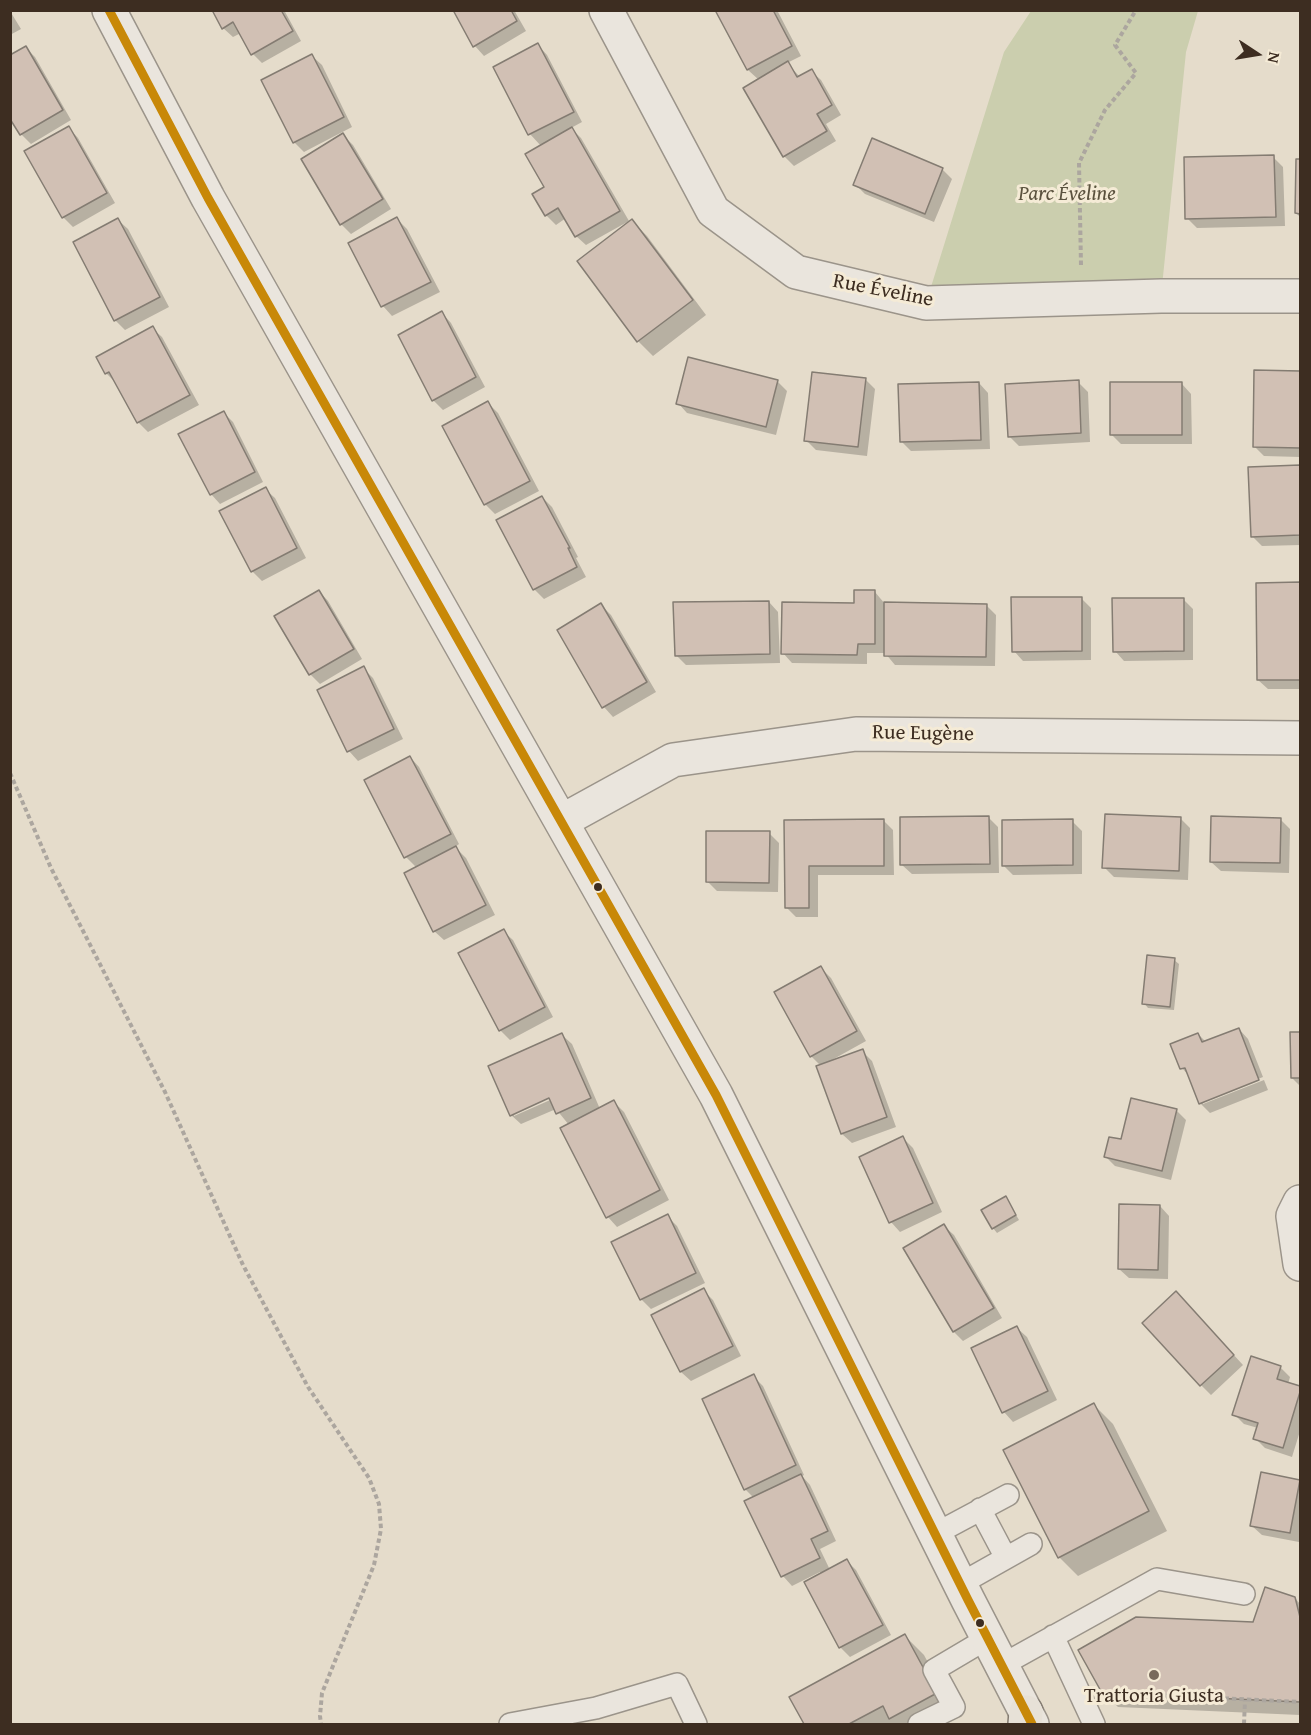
<!DOCTYPE html>
<meta charset="utf-8">
<style>
body{margin:0}
#map{position:relative;width:1311px;height:1735px;overflow:hidden;background:#e5dccb;font-family:"Gentium Book Plus",serif}
canvas{display:block}
.frame{position:absolute;inset:0;border:12px solid #3d2d21;pointer-events:none}
.north{position:absolute;left:1227px;top:24px;width:60px;height:60px;-webkit-text-stroke:4px #f5ebd6;paint-order:stroke;rotate:102deg;font-size:16px;font-weight:700;line-height:24px;text-align:center;color:#3d2d21}
.north::after{content:'';display:block;margin:auto;width:21px;height:27px;background:#3d2d21;clip-path:polygon(50% 0,100% 100%,50% 72%,0 100%)}
</style>
<div id="map">
<canvas width="1311" height="1735"></canvas>
<div class="frame"></div>
<div class="north">N</div>
</div>
<script>
const ctx = document.querySelector('canvas').getContext('2d');
ctx.lineJoin = 'round';
function fillPath(path, color) { ctx.fillStyle = color; ctx.fill(path, 'evenodd'); }
function strokePath(path, color, width, dash) { ctx.strokeStyle = color; ctx.lineWidth = width; ctx.lineCap = dash ? 'butt' : 'round'; ctx.setLineDash(dash || []); ctx.stroke(path); }
function drawText(font, color, halo, rows, align = 'center') {
  ctx.font = font + ' "Gentium Book Plus",serif'; ctx.lineWidth = 6; ctx.setLineDash([]); ctx.textBaseline = 'middle'; ctx.strokeStyle = halo; ctx.fillStyle = color; for (const [text, x, y, turn = 0] of rows) {
    ctx.save(); ctx.translate(x, y); ctx.rotate((+turn || 0) * Math.PI / 180); ctx.textAlign = isNaN(turn) ? turn : align; if (halo) ctx.strokeText(text, 0, 0); ctx.fillText(text, 0, 0); ctx.restore();
  }
}
const green = new Path2D(`
 M1031,11h167l-12,41 -25,244 -235,7 78,-251z`);
const shadow = new Path2D(`
 M213,10h71l17,31 -39,22 -9,-9 -12,-21 -8,4 -10,-9z
 M454,10h60l12,21 -42,25 -9,-10z
 M716,10h61l24,46 -14,7 13,14 11,-6 10,9 20,35 -15,9 10,17 -42,25 -10,-10 -39,-68 14,-8 -11,-10z
 M10,11l11,18 -11,6z
 M538,45l9,10 35,67 -11,6 10,10 48,83 -43,24 -10,-9 -10,-18 -10,7 -10,-10v-28l-5,-41 -11,-12 -35,-66z
 M26,48l9,9 36,63 -40,24 -10,-10z
 M312,56l10,9 30,62 -48,25 -10,-10z
 M69,128l9,10 37,65 -42,24 -10,-10z
 M343,135l10,10 38,64 -40,25 -10,-10 -38,-64z
 M1273,157l10,10 2,59 -88,2 -10,-10z
 M1297,161h3v56l-4,-4z
 M942,169l10,10 -18,43 -69,-28 -10,-10z
 M397,219l10,10 33,63 -48,24 -9,-10 -33,-62z
 M118,220l10,9 41,78 -44,23 -10,-10z
 M632,221l15,15 59,79 -53,41 -15,-15 -59,-80z
 M442,313l9,10 34,64 -42,23 -10,-10z
 M152,328l10,9 37,68 -51,27 -10,-10 -22,-39 -10,-10 -8,-15z
 M1255,372h45v85l-36,-1 -9,-9z
 M866,380l9,9 -8,67 -51,-6 -10,-10z
 M777,381l10,10 -11,44 -89,-22 -9,-10z
 M1078,382l10,10 2,50 -71,4 -10,-10z
 M979,383l9,10 2,56 -79,2 -9,-9z
 M1182,384l9,10 1,50h-71l-10,-10z
 M488,403l10,10 41,78 -44,23 -9,-9 -42,-78z
 M223,412l10,10 30,60 -43,22 -9,-10z
 M1300,466v79l-38,1 -9,-9 -4,-69z
 M265,489l10,9 31,60 -44,23 -10,-10z
 M542,497l10,10 26,50 -2,1 10,19 -42,22 -10,-10z
 M1300,583v106h-32l-10,-9 -1,-96z
 M319,591l9,10 34,58 -42,25 -10,-10z
 M875,592l10,12 101,1 10,10 -1,51 -100,-1 -10,-12h-18v11l-75,-1 -9,-10z
 M1081,598l10,10v52l-68,1 -9,-10z
 M1183,599l10,10v51l-69,1 -9,-10z
 M769,602l9,10 2,51 -94,2 -10,-10z
 M601,605l10,10 45,77 -43,25 -9,-10 -45,-77z
 M363,668l10,10 30,61 -45,22 -9,-10 -30,-61z
 M410,757l9,10 40,77 -4,3 11,11 29,57 -51,25 -10,-9 -17,-63 -11,-11 -40,-77z
 M988,817l10,10 1,46 -87,1 -10,-9z
 M1180,818l10,10 -2,52 -74,-3 -10,-10z
 M1280,819l10,10 -1,44 -68,-2 -10,-9z
 M884,821l9,9 1,45h-76v42h-22l-10,-10 -1,-85z
 M1072,821l10,10v43l-69,1 -10,-10z
 M769,833l10,10 -1,49 -61,-1 -10,-10z
 M503,931l10,9 40,77 -43,23 -10,-10z
 M1174,960l5,4 -5,46 -26,-2 -4,-5z
 M821,968l10,10 35,63 -36,20 1,1 31,-11 10,10 24,66 -44,16 -10,-9 -24,-67 3,-1 -10,-10z
 M1239,1029l9,10 15,38 -60,23v4l61,-24 4,10 -58,23 -10,-10 -10,-26 -8,-9 16,-34 8,8z
 M1292,1034h8v52l-8,-8z
 M562,1035l10,9 28,65 14,-7 10,10 45,88 -52,27 -9,-10 -46,-88 7,-4 -13,-16 -35,15 -10,-9zM555,1094l2,3 -43,19v-4z
 M1176,1110l10,10 -15,60 -56,-14 -9,-9z
 M903,1138l10,10 29,64 -42,20 -9,-10z
 M1006,1198l13,22 -22,13 -4,-5z
 M1160,1206l9,10 -1,63 -39,-1 -10,-9z
 M667,1216l10,10 28,57 -54,26 -10,-10z
 M944,1226l10,9 48,83 -39,23 -9,-9 -49,-83z
 M703,1290l10,10 28,56 -50,25 -10,-9z
 M1186,1303l57,62 -32,30 -10,-10z
 M1017,1328l10,9 30,63 -44,22 -9,-10z
 M1280,1367l10,10 -2,7 12,3v44l-8,26 -27,-9 -10,-10 3,-10 -14,-4 -10,-10z
 M753,1376l10,10 41,89 -2,1 8,9 26,56 -16,8 10,21 17,-9 9,9 35,65 -41,22 -9,-9 -35,-65 15,-8 -1,-3 -28,14 -9,-10 -29,-78 -9,-9z
 M1094,1405l19,19 54,107 -89,45 -19,-19z
 M1299,1481v61l-37,-7 -10,-9z
 M1295,1598l5,6v111l-182,-8 -15,-15 151,-69z
 M905,1636l19,19 30,57 -22,12h-126l-15,-27z`);
const building = new Path2D(`
 M212,10h69l12,21 -42,24 -18,-33 -11,7z
 M453,10h58l6,11 -44,26z
 M715,10h58l19,36 -45,24z
 M538,43l36,69 -46,23 -35,-68z
 M26,46l37,64 -43,25 -10,-16v-64z
 M312,54l32,63 -51,26 -32,-63z
 M788,61l9,16 15,-8 20,36 -15,9 10,17 -44,26 -40,-69z
 M69,126l38,67 -45,25 -38,-67z
 M572,127l48,84 -45,26 -17,-29 -13,8 -13,-22 12,-7 -19,-33z
 M343,133l40,66 -43,26 -39,-66z
 M872,138l71,30 -18,46 -72,-29z
 M1274,155l2,62 -91,2 -1,-62z
 M1296,159h4v55l-5,-1z
 M397,217l34,65 -50,25 -33,-64z
 M118,218l42,79 -46,24 -41,-79z
 M632,219l61,81 -56,42 -60,-81z
 M442,311l34,66 -44,24 -34,-66z
 M153,326l37,69 -53,28 -28,-51 -4,2 -9,-17z
 M688,357l90,23 -12,47 -90,-23z
 M1254,370l46,1v77l-47,-1z
 M812,372l54,6 -8,69 -54,-6z
 M1079,380l2,53 -73,4 -3,-53z
 M979,382l2,58 -81,2 -2,-58z
 M1110,382h72v53h-72z
 M488,401l42,80 -46,24 -42,-79z
 M224,411l31,61 -45,23 -32,-61z
 M1300,465v70l-49,2 -3,-70z
 M266,487l31,61 -46,24 -32,-61z
 M542,496l28,52h-2l9,19 -44,23 -37,-70z
 M1300,582v98h-43l-1,-97z
 M319,590l35,59 -45,26 -35,-59z
 M854,590h21v54h-17l-1,11 -76,-1 1,-52 72,1z
 M1011,597h71v54l-70,1z
 M1112,598h72v53l-71,1z
 M769,601l1,53 -95,2 -2,-54z
 M884,602l103,2 -1,53 -102,-1z
 M601,603l46,79 -45,26 -45,-78z
 M364,666l30,63 -47,23 -30,-62z
 M410,756l41,78 -47,24 -40,-78z
 M1105,814l76,3 -2,54 -77,-3z
 M989,816l1,48 -90,1v-48z
 M1211,816l70,2 -1,45 -70,-1z
 M884,819v47h-75v42h-24l-1,-88z
 M1073,819v46l-71,1v-46z
 M706,831h64l-1,52 -63,-1z
 M456,846l30,59 -53,27 -29,-59z
 M504,929l41,78 -46,24 -41,-78z
 M1147,955l28,3 -5,49 -28,-3z
 M821,966l36,65 -47,26 -36,-65z
 M1239,1028l20,52 -60,24 -14,-36 -5,1 -10,-25 28,-11 4,9z
 M1290,1032h10v46h-9z
 M562,1033l29,65 -35,16 -7,-16 -39,18 -22,-50z
 M863,1049l24,68 -46,17 -25,-68z
 M1131,1098l46,11 -15,62 -58,-14 5,-20 12,2z
 M614,1100l46,90 -54,28 -46,-90z
 M903,1136l30,67 -44,20 -30,-66z
 M1006,1196l10,19 -24,14 -11,-19z
 M1119,1204l41,1 -2,65 -40,-1z
 M668,1214l28,59 -56,27 -29,-58z
 M944,1224l50,84 -41,24 -50,-84z
 M704,1288l29,58 -53,26 -29,-57z
 M1176,1291l58,64 -34,31 -58,-63z
 M1017,1326l31,65 -46,22 -31,-65z
 M1251,1356l30,10 -4,13 23,7v6l-17,56 -30,-9 5,-16 -26,-8z
 M754,1374l42,91 -52,25 -42,-91z
 M1094,1403l55,108 -91,47 -55,-108z
 M1261,1472l39,8 -10,53 -40,-7z
 M801,1474l27,57 -17,8 9,19 -39,19 -37,-76z
 M847,1559l36,66 -44,23 -35,-66z
 M1265,1587l30,10 5,20v85l-198,-9 -24,-43 58,-33 117,5z
 M905,1634l32,59 -48,26 -6,-13 -34,18h-45l-15,-27z`);
const path = new Path2D(`
 M1081,265l-2,-102 26,-53 31,-37 -21,-28 21,-35
 M10,773l41,95 114,224 78,173 65,122 61,91 10,26 2,25 -7,36 -52,128 -2,23 1,8
 M1112,1693l188,9
 M1244,1724l1,-24`);
const lane = new Path2D(`
 M980,1509l26,49
 M935,1534l73,-39
 M960,1584l71,-40
 M1053,1636l41,88
 M1002,1665l155,-86 87,15
 M510,1724l86,-16 81,-24 19,40
 M919,1724l35,-17 -20,-37 54,-32`);
const street = new Path2D(`
 M109,10l99,188 508,897 252,505 64,124
 M606,10l107,201 83,61 130,31 235,-7h139
 M562,821l111,-61 183,-26 444,4
 M1300,1202l-7,14 7,48`);
const primary = new Path2D(`
 M1025,1724l1,-12`);
const bus1 = new Path2D(`
 M109,10l99,188 508,897 252,505 64,124`);
const markers = [
 [598,887,5,"#3d2d21"],
 [980,1623,5,"#3d2d21"],
 [1154,1675,6,"#786a5c"]
];
const parkNames = [
 ["Parc Éveline",1067,195]
];
const streetNames = [
 ["Rue Éveline",883,291,11],
 ["Rue Eugène",923,734,1]
];
const poiNames = [
 ["Trattoria Giusta",1154,1697]
];
fillPath(green, '#cbceae');
fillPath(shadow, '#0003');
fillPath(building, '#d1c0b4');
strokePath(building, '#847c72', 1.5);
strokePath(lane, '#9b948a', 24);
strokePath(street, '#9b948a', 36);
strokePath(primary, '#847c72', 36);
strokePath(path, '#aca69f', 4, [4.5, 3]);
strokePath(lane, '#eae5dd', 21);
strokePath(street, '#eae5dd', 33);
strokePath(primary, '#e7e1d7', 33);
strokePath(bus1, '#c88808', 9);
for (const [x, y, r, color] of markers) { const dot = new Path2D(); dot.arc(x, y, r, 0, 2 * Math.PI); ctx.fillStyle = color; ctx.fill(dot); strokePath(dot, '#f5ebd6', 2); }
drawText('italic 21px', '#5b523e', '#f5ebd6', parkNames);
drawText('21px', '#3d2d21', '#f5ebd6', streetNames);
drawText('21px', '#3d2d21', '#f5ebd6', poiNames);
</script>
